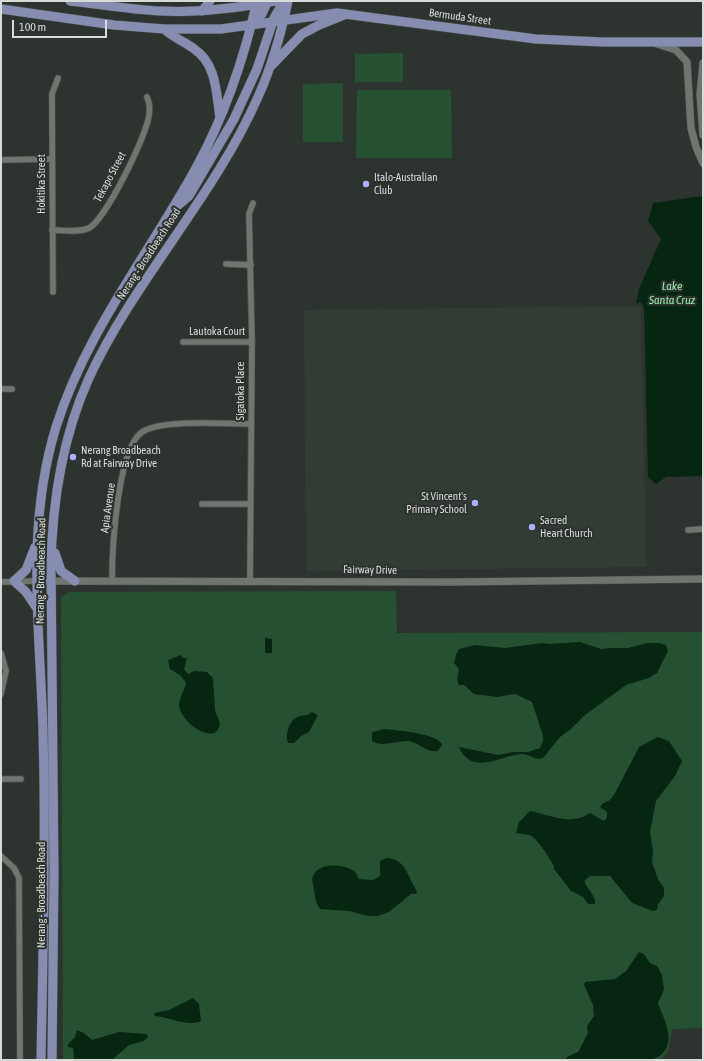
<!DOCTYPE html>
<style>
body{margin:0}
#map{position:relative;width:704px;height:1061px;overflow:hidden;background:#2d332e;font-family:"Asap Condensed",sans-serif}
canvas{display:block}
.frame{position:absolute;inset:0;border:2px solid #d7dbd8;pointer-events:none}
.scale{position:absolute;left:12px;top:20px;width:95px;height:18px;box-sizing:border-box;border:2px solid #d7dbd8;border-top:0;padding-left:5px;font-size:12px;line-height:14px;white-space:nowrap;color:#d7dbd8;-webkit-text-stroke:3px #2d332e;paint-order:stroke}
</style>
<div id="map">
<canvas width="704" height="1061"></canvas>
<div class="frame"></div>
<div class="scale">100 m</div>
</div>
<script>
const ctx = document.querySelector('canvas').getContext('2d');
ctx.lineJoin = 'round';
function fillPath(path, color) { ctx.fillStyle = color; ctx.fill(path, 'evenodd'); }
function strokePath(path, color, width, dash) { ctx.strokeStyle = color; ctx.lineWidth = width; ctx.lineCap = dash ? 'butt' : 'round'; ctx.setLineDash(dash || []); ctx.stroke(path); }
function drawText(font, color, halo, rows, align = 'center') {
  ctx.font = font + ' "Asap Condensed",sans-serif'; ctx.lineWidth = 4; ctx.setLineDash([]); ctx.textBaseline = 'middle'; ctx.strokeStyle = halo; ctx.fillStyle = color; for (const [text, x, y, turn = 0] of rows) {
    ctx.save(); ctx.translate(x, y); ctx.rotate((+turn || 0) * Math.PI / 180); ctx.textAlign = isNaN(turn) ? turn : align; if (halo) ctx.strokeText(text, 0, 0); ctx.fillText(text, 0, 0); ctx.restore();
  }
}
const built = new Path2D(`
 M641,306l5,261 -340,4 -2,-261z`);
const green = new Path2D(`
 M403,53v29h-48v-28z
 M343,83v59h-40v-58z
 M357,90h94l1,68h-96z
 M396,591l1,42 306,-1v396l-31,1 -4,23 -7,8h-598l-2,-463 8,-5z`);
const water = new Path2D(`
 M703,196v280l-37,1 -10,7 -8,-7 -4,-170 -3,-5 -5,2 3,-15 22,-50 -13,-18 5,-18z
 M265,638l7,1v14h-7z
 M580,642l21,7 10,-1h17l19,-5h12l7,2 2,6 -11,22 -8,5 -23,7 -30,22 -11,8 -14,14 -11,8 -17,21c-8,3 -13,-4 -21,-4 -21,1 -50,23 -63,-7l39,8 15,-3h15l12,-4 3,-7v-5l-11,-34 -17,-8 -18,3 -23,-3 -10,-9h-5l-2,-5 2,-11 -5,-6 2,-8 3,-6 16,-4 30,3 37,-5 7,1z
 M181,655l2,3h4l-3,11 4,5 6,-3 13,1 6,6 2,32 5,14 -1,4 -4,5c-14,4 -36,-15 -36,-29 1,-8 6,-14 7,-21l-5,-7 -11,-7 -2,-9z
 M312,712l6,3 -9,17 -8,4 -7,7h-6c-3,-9 1,-24 12,-27 5,-1 8,0 12,-4z
 M385,729c11,1 55,5 57,16l-4,6c-11,2 -19,-8 -29,-10 -12,-1 -27,7 -37,0v-9z
 M658,737l11,4 13,20 -7,15 -19,25 -6,31 3,19 -1,11 6,17 6,9v8l-6,8 -1,6 -4,1 -21,-8 -22,-27h-20l-5,4v3c3,7 11,13 10,21h-7l-5,-7 -12,-6 -17,-22v-3c-5,-8 -17,-29 -25,-31 -4,-1 -8,-1 -13,-2l3,-11 11,-11c20,4 41,15 60,2l14,8 3,-3v-6l-7,-5 2,-3 8,-4 5,-7 24,-46z
 M386,858c21,1 21,19 31,33l-1,3h-5l-22,18 -11,4h-10l-19,-5 -29,-2 -4,-7 -4,-23c3,-17 30,-16 42,-8 3,2 3,5 5,8l14,1 7,-4v-15z
 M639,952l5,2 6,9 7,3 5,9 2,15 -6,13c5,15 18,35 5,50 -3,4 -7,4 -10,7h-88l2,-3 11,-5 10,-19 -1,-7 7,-10 -1,-11 -9,-20 1,-3 30,-3 11,-8z
 M193,998l6,6 2,17 -2,1c-15,4 -30,-5 -44,-6l-1,-3 15,-3z
 M77,1030l7,3 8,7 27,-8 28,2 1,3 -4,4 -15,4 -17,15h-38l-1,-12 -5,-1v-3l7,-7z`);
const minor = new Path2D(`
 M1,160l51,-1
 M52,230c11,0 27,3 37,-2 17,-9 58,-93 60,-113 1,-7 1,-12 -2,-18
 M226,264l25,1
 M53,292l-1,-198 6,-16
 M183,342h69
 M1,389h11
 M202,504h49
 M688,530l15,-1
 M250,581l2,-239 -3,-128 4,-11
 M1,582l36,-1
 M112,582c0,-30 5,-133 30,-150 20,-13 83,-8 109,-8
 M1,653l5,18 -5,23
 M1,779h20
 M1,856l13,12 5,10 1,182`);
const tertiary = new Path2D(`
 M657,44l19,6 11,12 4,66 5,19 7,16
 M703,63l-3,31 3,41
 M37,581l417,1 249,-3`);
const primary = new Path2D(`
 M70,1c30,3 61,9 92,10 38,2 75,-3 113,-10
 M1,9l113,16 50,4h57l116,-16 199,26 67,3h100
 M202,11l8,-10
 M252,24l10,-10 6,-13
 M164,29c11,10 18,11 29,19 24,16 23,44 27,70
 M271,66l31,-32 17,-9 25,-10
 M176,207l13,-11 45,-77 23,-50 17,-51 10,-17
 M35,547l-9,23 -12,11 12,11 10,15
 M55,553l6,18 14,10
 M41,1060c2,-109 5,-219 2,-329 -3,-103 -18,-203 13,-304 30,-95 93,-173 140,-259 29,-53 48,-109 61,-167
 M52,1060l2,-188 -3,-305c1,-64 11,-129 38,-189 46,-99 125,-181 169,-281 14,-31 23,-63 30,-96`);
const markers = [
 [366,184,4,"#a9b0fc"],
 [73,457,4,"#a9b0fc"],
 [475,503,4,"#a9b0fc"],
 [532,527,4,"#a9b0fc"]
];
const streetNames = [
 ["Bermuda Street",460,17,8],
 ["Tekapo Street",110,177,-62],
 ["Hokitika Street",42,184,-90],
 ["Nerang - Broadbeach Road",149,254,-57],
 ["Lautoka Court",217,332],
 ["Sigatoka Place",241,391,-90],
 ["Apia Avenue",108,508,-82],
 ["Fairway Drive",370,570,1],
 ["Nerang - Broadbeach Road",41,571,-89],
 ["Nerang - Broadbeach Road",42,895,-90]
];
const poiNames = [
 ["Italo-Australian",374,178],
 ["Club",374,191],
 ["Nerang Broadbeach",81,451],
 ["Rd at Fairway Drive",81,464],
 ["St Vincent's",467,497,"right"],
 ["Primary School",467,510,"right"],
 ["Sacred",540,521],
 ["Heart Church",540,534]
];
const waterNames = [
 ["Lake",672,286],
 ["Santa Cruz",672,300]
];
fillPath(built, '#313d34');
fillPath(green, '#255132');
fillPath(water, '#072612');
strokePath(minor, '#4b514c', 7);
strokePath(tertiary, '#4b514c', 8);
strokePath(primary, '#4b514c', 10);
strokePath(minor, '#6f7670', 5.5);
strokePath(tertiary, '#6f7670', 7);
strokePath(primary, '#868db0', 9);
for (const [x, y, r, color] of markers) { const dot = new Path2D(); dot.arc(x, y, r, 0, 2 * Math.PI); ctx.fillStyle = color; ctx.fill(dot); strokePath(dot, '#2d332e', 1.5); }
drawText('11px', '#d7dbd8', '#2d332e', streetNames);
drawText('11px', '#d7dbd8', '#2d332e', poiNames, 'left');
drawText('italic 12px', '#94e8aa', '#2d332e', waterNames);
</script>
